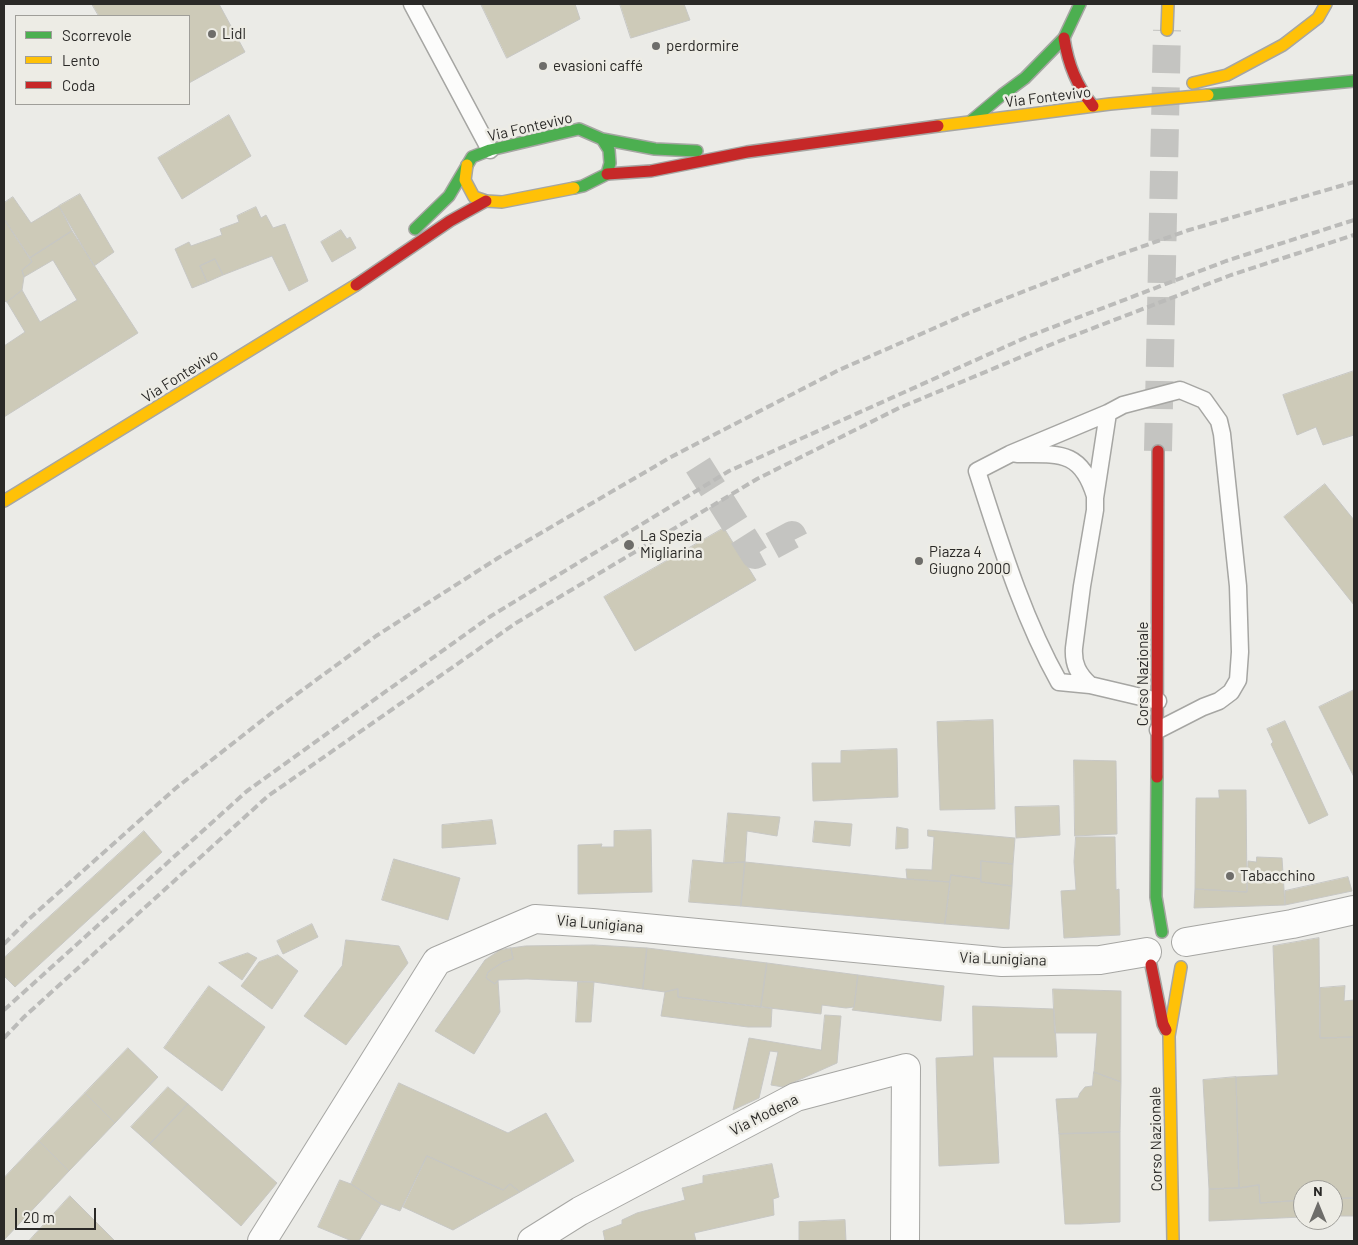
<!DOCTYPE html>
<meta charset="utf-8">
<style>
body{margin:0}
#map{position:relative;width:1358px;height:1245px;overflow:hidden;background:#ebebe7;font-family:Barlow,sans-serif}
canvas{display:block}
.frame{position:absolute;inset:0;border:5px solid #2a2927;pointer-events:none}
.legend{position:absolute;left:15px;top:15px;width:175px;height:90px;box-sizing:border-box;background:#edece5;border:1px solid #9f9e99;margin:0;padding:6px 9px;list-style:none;font-size:15px;color:#2a2927}
.legend li{display:flex;align-items:center;gap:10px;height:25px}
.legend b{width:25px;border:1px solid #9f9e99}
.north{position:absolute;left:1293px;top:1180px;width:50px;height:50px;box-sizing:border-box;background:#edece5;border:1px solid #9f9e99;border-radius:50%;rotate:0deg;font-size:14px;font-weight:700;line-height:20px;text-align:center;color:#2a2927}
.north::after{content:'';display:block;margin:auto;width:18px;height:22px;background:#6e6d6a;clip-path:polygon(50% 0,100% 100%,50% 72%,0 100%)}
.scale{position:absolute;left:15px;top:1208px;width:81px;height:22px;box-sizing:border-box;border:2px solid #2a2927;border-top:0;padding-left:6px;font-size:15px;line-height:18px;white-space:nowrap;color:#2a2927;-webkit-text-stroke:4px #edece5;paint-order:stroke}
</style>
<div id="map">
<canvas width="1358" height="1245"></canvas>
<div class="frame"></div>
<ul class="legend">
<li><b style="height:6px;background:#4caf50"></b>Scorrevole</li>
<li><b style="height:6px;background:#ffc107"></b>Lento</li>
<li><b style="height:6px;background:#c62828"></b>Coda</li>
</ul>
<div class="north">N</div>
<div class="scale">20 m</div>
</div>
<script>
const ctx = document.querySelector('canvas').getContext('2d');
ctx.lineJoin = 'round';
function fillPath(path, color) { ctx.fillStyle = color; ctx.fill(path, 'evenodd'); }
function strokePath(path, color, width, dash) { ctx.strokeStyle = color; ctx.lineWidth = width; ctx.lineCap = dash ? 'butt' : 'round'; ctx.setLineDash(dash || []); ctx.stroke(path); }
function drawText(font, color, halo, rows, align = 'center') {
  ctx.font = font + ' Barlow,sans-serif'; ctx.lineWidth = 5; ctx.setLineDash([]); ctx.textBaseline = 'middle'; ctx.strokeStyle = halo; ctx.fillStyle = color; for (const [text, x, y, turn = 0] of rows) {
    ctx.save(); ctx.translate(x, y); ctx.rotate((+turn || 0) * Math.PI / 180); ctx.textAlign = isNaN(turn) ? turn : align; if (halo) ctx.strokeText(text, 0, 0); ctx.fillText(text, 0, 0); ctx.restore();
  }
}
const building = new Path2D(`
 M92,4h127l26,48 -56,31v-67h-90z
 M481,4h94l5,15 -73,39z
 M620,4h64l6,16 -59,18z
 M229,115l22,41 -69,43 -24,-41z
 M80,194l34,58 -20,14 -35,-60z
 M13,197l18,26 28,-17 13,25 -42,27 -26,-39v-16z
 M256,207l5,11 5,-3 7,13 12,-4 23,57 -19,10 -17,-35 -49,19 -8,-16 -15,7 7,16 -15,6 -17,-39 14,-7 2,4 31,-11 -2,-6 19,-7 -2,-6z
 M4,219l28,43 -10,8 2,7 -2,13 -15,12 -3,-1z
 M341,230l6,9 3,-2 6,11 -24,14 -11,-20z
 M72,231l66,102 -134,84v-71l21,-14 -18,-30 15,-12 18,32 37,-22 -24,-40 -29,17 -2,-7 10,-8 -2,-4z
 M215,259l8,16 -16,7 -7,-16z
 M1354,371v64l-31,10 -7,-18 -19,8 -14,-40z
 M1325,484l29,36v85l-70,-88z
 M724,528l32,52 -121,71 -31,-54z
 M1354,690v87l-35,-70z
 M993,720l2,89 -55,1 -3,-88z
 M1285,721l43,94 -19,9 -38,-80 2,-2 -6,-13z
 M897,749l1,48 -85,4 -1,-38h29v-12z
 M1074,760l42,1 1,73 -42,2z
 M1219,790h27l1,102 -52,-3 1,-91h23z
 M1059,806l1,29 -44,3 -1,-31z
 M728,813l52,4 -3,19 -30,-5 -2,31 -21,1z
 M492,820l4,24 -54,4v-23z
 M815,821l37,3 -2,22 -37,-4z
 M897,827l11,2v19l-12,1z
 M651,830l1,62 -74,2v-49l24,-1 -1,3h13v-16z
 M928,830l87,8 -2,26 -32,-3v18l-30,-4 -1,7 -43,-3 -1,-10 26,1 2,-33 -6,-1z
 M144,831l18,21 -147,135 -11,-11v-18z
 M1076,837h39l1,53 3,-1 1,46 -56,3 -3,-47 15,-1 -2,-28z
 M1257,857l25,1 3,47 -91,3 1,-19 52,3 1,-31 8,1z
 M394,859l66,19 -12,42 -66,-20z
 M693,860l31,3 21,-1 -4,44 -52,-4z
 M981,861l32,3 -1,22 -31,-4z
 M745,862l162,17 43,3 -5,42 -204,-18z
 M951,875l30,4v3l31,4 -3,43 -64,-5z
 M1348,877l4,14 -67,14v-14z
 M312,924l6,13 -35,17 -6,-13z
 M1319,938l1,100 34,-1v161l-21,1v-9h-30v10l-43,3 -1,-18 -20,3 -3,-111 42,-2 -5,-129z
 M346,940l53,6 9,17 -62,82 -42,-29 38,-50z
 M594,945l53,3 -4,41 -49,-7 -67,-3 -29,1 -3,4 -9,-6 2,-6 15,-10 10,-3 -2,-11 14,-2z
 M511,948l2,11 -10,3 -15,10 -2,6 9,6 3,-4 2,32 -26,42 -39,-23 50,-71 15,-10z
 M647,948l120,15 -6,44 -83,-10v-8l-13,3 -22,-3z
 M248,953l9,5 -15,22 -23,-17z
 M278,955l20,16 -26,38 -31,-23 18,-24z
 M767,963l91,12 -4,32 -8,1 -24,-3 -1,9 -60,-7z
 M858,975l86,11 -3,35 -89,-11 2,-3z
 M578,982h16l-3,40h-15z
 M209,986l56,41 -43,64 -58,-43z
 M1345,986l-1,15 10,-1v37l-34,1v-50z
 M678,989v8l94,11 -1,19h-23l-87,-11 4,-24z
 M1053,989l68,2v91l-27,-10 3,-39h-42z
 M973,1006l81,3 3,48h-64l6,106 -60,3 -3,-108 37,-2z
 M825,1015l16,1 -4,47 -54,24 -12,-2 7,-33 -8,-1 -11,47 -26,12 16,-72 72,12z
 M128,1048l30,29 -43,46 -30,-30z
 M1094,1072l27,10 -1,50 -61,2 -3,-35 22,-1 2,-5 5,-6 7,-1z
 M1236,1077l3,111 -30,1 -6,-109z
 M399,1083l109,50 38,-20 28,48 -54,31 -10,-8 -7,6 -76,-34 -27,55 -19,-7 -30,-20z
 M168,1087l20,17 -38,40 -19,-17z
 M85,1093l30,30 -46,48 -30,-30z
 M188,1104l89,79 -36,43 -91,-82z
 M1120,1132v90l-40,2h-15l-6,-90z
 M39,1141l30,30 -65,69v-62z
 M427,1156l76,34 7,-6 10,8 -67,38 -50,-23z
 M772,1164l7,33 -6,2 1,16 -80,18 2,8h-91l-2,-10 19,-7v-4l15,-7 48,-13 -3,-12 21,-5v-7z
 M340,1180l11,4 30,20 -22,37h-7l-34,-14z
 M1259,1185l1,18 43,-3v17l-94,4v-32l30,-1z
 M70,1196l45,45h-86z
 M1354,1198v18h-21v-17z
 M845,1220l1,21h-47v-19z`);
const streetTunnel = new Path2D(`
 M698,465l57,90 37,-20 6,12`);
const secondaryTunnel = new Path2D(`
 M1158,451l9,-421`);
const lane = new Path2D(`
 M412,4l78,146
 M1017,454c42,0 64,-4 78,42
 M1090,685l-31,-3c-37,-66 -59,-140 -82,-211l33,-17 98,-41
 M1158,730l45,-23 16,-6 12,-9 7,-12 2,-28 -2,-66 -16,-152 -3,-13 -15,-21 -24,-10 -57,15 -15,8 -13,85v12l-13,76 -8,62c-1,16 4,26 16,37l68,16`);
const street = new Path2D(`
 M1186,942l106,-18 62,-14
 M262,1241l175,-280 98,-42 57,4 410,39 98,-2 47,-8
 M532,1241l48,-30 216,-114 110,-29 -1,173`);
const fast = new Path2D(`
 M1208,95l146,-14
 M971,121l31,-26 23,-17 39,-40 16,-34
 M602,139l53,10 42,2
 M415,229l34,-33 23,-39 18,-7 89,-21 23,10 7,11 1,13 -3,11 -24,12 -9,2
 M1157,777l-1,120 6,35`);
const slow = new Path2D(`
 M1167,30l1,-26
 M1193,83l34,-8 56,-30 35,-27 8,-14
 M938,126l172,-22 98,-9
 M467,165l-2,15 9,17 12,4 16,1 72,-14
 M4,501l352,-216
 M1173,1241l-4,-205 12,-69`);
const jam = new Path2D(`
 M1064,38c4,26 12,47 29,68
 M607,174l44,-3 96,-19 191,-26
 M356,285l94,-64 36,-20
 M1157,777l1,-326
 M1151,965l12,59 3,6`);
const rail = new Path2D(`
 M4,944l25,-25 147,-131 98,-77 102,-75 122,-78 173,-101 168,-87 132,-58 133,-52 85,-30 165,-48
 M4,1010l243,-219 244,-175 238,-145 298,-134 199,-76 128,-41
 M4,1038l20,-21 244,-221 248,-173 241,-144 142,-71 158,-66 174,-67 123,-40`);
const markers = [
 [212,34,5,"#6e6d6a"],
 [656,46,5,"#6e6d6a"],
 [543,66,5,"#6e6d6a"],
 [629,545,6,"#6e6d6a"],
 [919,561,5,"#6e6d6a"],
 [1230,876,5,"#6e6d6a"]
];
const poiNames = [
 ["Lidl",222,34],
 ["perdormire",666,46],
 ["evasioni caffé",553,66],
 ["La Spezia",640,536],
 ["Migliarina",640,553],
 ["Piazza 4",929,552],
 ["Giugno 2000",929,569],
 ["Tabacchino",1240,876]
];
const streetNames = [
 ["Via Fontevivo",1048,97,-7],
 ["Via Fontevivo",530,127,-13],
 ["Via Fontevivo",180,376,-32],
 ["Corso Nazionale",1143,674,-90],
 ["Via Lunigiana",600,924,5],
 ["Via Lunigiana",1003,959,2],
 ["Via Modena",764,1115,-27],
 ["Corso Nazionale",1156,1139,-91]
];
fillPath(building, '#cdcab8');
strokePath(building, '#c7c7c4', 1);
strokePath(streetTunnel, '#c4c4c1', 28, [28, 14]);
strokePath(secondaryTunnel, '#c4c4c1', 28, [28, 14]);
strokePath(lane, '#a6a6a3', 19);
strokePath(street, '#a6a6a3', 30);
strokePath(fast, '#a6a6a3', 14);
strokePath(slow, '#a6a6a3', 14);
strokePath(jam, '#a6a6a3', 14);
strokePath(lane, '#fcfcfb', 16);
strokePath(street, '#fcfcfb', 28);
strokePath(fast, '#4caf50', 11);
strokePath(slow, '#ffc107', 11);
strokePath(jam, '#c62828', 11);
strokePath(rail, '#bbbbb9', 4, [8, 4]);
for (const [x, y, r, color] of markers) { const dot = new Path2D(); dot.arc(x, y, r, 0, 2 * Math.PI); ctx.fillStyle = color; ctx.fill(dot); strokePath(dot, '#edece5', 2); }
drawText('15px', '#2a2927', '#edece5', poiNames, 'left');
drawText('15px', '#2a2927', '#edece5', streetNames);
</script>
